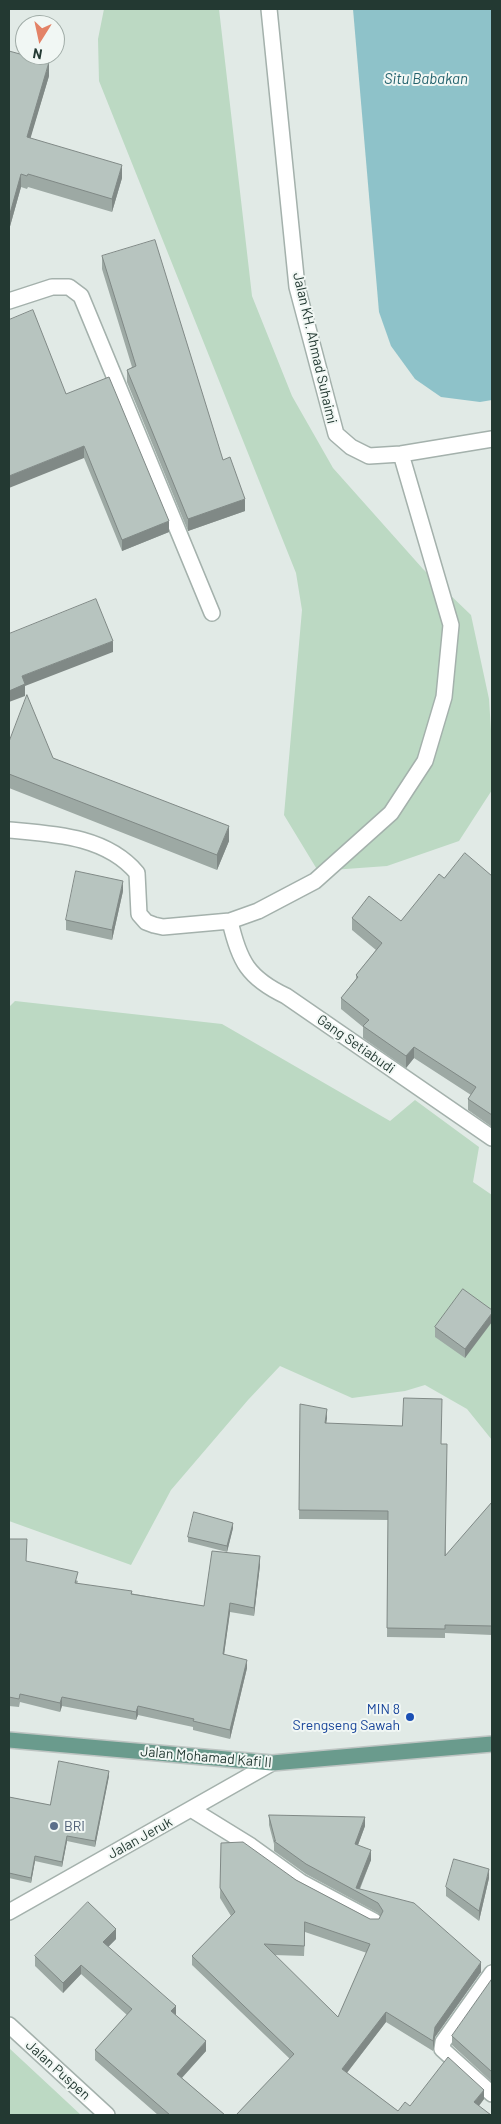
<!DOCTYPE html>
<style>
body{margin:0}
#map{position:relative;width:501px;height:2124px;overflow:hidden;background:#e1eae6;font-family:Barlow,sans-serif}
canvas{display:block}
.frame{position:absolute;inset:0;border:10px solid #233932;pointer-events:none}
.north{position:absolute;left:15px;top:15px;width:50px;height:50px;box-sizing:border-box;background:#f1f7f4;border:1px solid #9faba6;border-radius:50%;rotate:190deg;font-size:14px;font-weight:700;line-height:20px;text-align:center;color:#233932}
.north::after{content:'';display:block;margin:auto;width:18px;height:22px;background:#e38266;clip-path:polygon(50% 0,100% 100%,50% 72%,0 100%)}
</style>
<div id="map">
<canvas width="501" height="2124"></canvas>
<div class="frame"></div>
<div class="north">N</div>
</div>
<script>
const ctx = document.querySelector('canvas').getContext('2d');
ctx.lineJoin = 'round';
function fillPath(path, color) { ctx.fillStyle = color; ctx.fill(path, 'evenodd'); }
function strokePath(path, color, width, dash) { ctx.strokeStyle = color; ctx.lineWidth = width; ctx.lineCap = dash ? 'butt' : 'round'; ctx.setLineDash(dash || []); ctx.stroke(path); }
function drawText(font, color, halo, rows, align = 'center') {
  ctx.font = font + ' Barlow,sans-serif'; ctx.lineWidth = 4; ctx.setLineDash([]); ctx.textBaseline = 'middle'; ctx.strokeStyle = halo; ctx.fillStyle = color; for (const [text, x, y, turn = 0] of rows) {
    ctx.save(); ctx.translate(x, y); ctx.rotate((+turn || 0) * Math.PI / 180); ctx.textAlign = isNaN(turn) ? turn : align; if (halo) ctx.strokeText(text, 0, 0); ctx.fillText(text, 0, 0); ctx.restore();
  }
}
const green = new Path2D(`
 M104,9h115l33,287 40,100 41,72 90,101 48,46 18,84 3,47v44l-33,51 -72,25 -69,5 -34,-56 18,-205 -6,-37 -197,-492 -1,-42z
 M15,1001l207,23 168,97 25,-21 64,47 -6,35 19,13v245l-25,-31 -42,-24 -20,6 -53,7 -72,-32 -32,34 -77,90 -40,75 -122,-44v-514z
 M9,2048l72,67h-72z`);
const water = new Path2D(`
 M353,9h139v391l-12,2 -39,-5 -26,-18 -24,-33 -12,-34z`);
const minor = new Path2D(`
 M269,9l28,278 39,147 15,13 18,9 32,-2 91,-15
 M9,301l43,-14h17l12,9 131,317
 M9,830c45,4 97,6 128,43l2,41 7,8 8,3 9,2 67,-6 28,-10 57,-30 76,-68 34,-52 19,-64 7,-72 -50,-171
 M230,921c9,40 18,57 56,75l206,142
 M191,1809l60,37 50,36 73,39
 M9,1912l263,-149
 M492,1973l-49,69 -1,7 50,45
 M9,2025l98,90`);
const major = new Path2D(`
 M9,1740l263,23 220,-19`);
const wall = new Path2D(`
 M9,51l40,25 -19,62 92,40 -10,34 -84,-25 -1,2 -6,-2 -12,43z
 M102,256l121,204 22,51 -57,20 -61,-149v-12l5,-3 -30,-98z
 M66,394l103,138 -47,19 -38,-93z
 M9,742l44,16 176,83 -12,29 -208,-82z
 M492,876v251l-24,-17v-11l3,-4 -57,-37 -8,10 -43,-30v-11l-22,-18v-11l15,-19v-4l20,-25 -24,-20v-12l49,3 43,-43z
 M123,891l-11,49 -46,-10v-10z
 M492,1310l-27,48 -30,-21v-10z
 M300,1404l27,14 -1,5 115,21 5,112 46,-54v133l-47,-2v5l-58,-1 1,-117 -89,-1z
 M233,1528l-6,24 -39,-10v-5z
 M9,1539l17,23 52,19 -1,3 127,22 56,-41 -6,51 -24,-4 -6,42 23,14 -17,71 -37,-9v-3l-55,-12 -2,5 -74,-14 -2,6 -40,-10 -1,5 -10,-1z
 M109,1776l-14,71 -28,-6 -5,26 -27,-6 -4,22 -22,-5v-81l41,8z
 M269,1815l96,11 -7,19 13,15 -11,29 121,83 -46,65 -2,14 -47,-29 -39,51 51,38 12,-5 74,-7 -5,7 12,9h-255l54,-56 -98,-94v-9l39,-40 -11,-18 1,-55 75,37 74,39h9l1,-3 -2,-3 -72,-39 -32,-23v-7l-5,-19zM305,1932l62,21 -29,64 -64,-62 30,1z
 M489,1878l-10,43 -33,-25v-9z
 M116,1939l-8,8 68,69 30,35 -24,27 43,37h-67l-63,-55v-10l32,-35 -46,-41 -18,19 -28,-27v-10z
 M492,1979v103l-40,-37v-9z`);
const shadedWall = new Path2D(`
 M49,62v14l-22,74v-13z
 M122,165v13l-10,34v-13z
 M21,174v13l-12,43v-13z
 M84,446v12l-75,30v-12z
 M245,499v12l-57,20v-12z
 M169,521v11l-47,19v-11z
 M113,641v11l-88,34v10l-16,6v-11l13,-15z
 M229,826v15l-12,29v-15z
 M123,881v10l-11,49v-10z
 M414,1047v11l-8,10v-12z
 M492,1313v9l-27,36v-9z
 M327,1409v9l-2,14v-9z
 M233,1523v5l-6,24v-6z
 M260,1556v9l-6,51v-8z
 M230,1603v9l-7,50v-8z
 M247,1660v8l-17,71v-9z
 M62,1697v9l-2,6v-9z
 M138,1706v9l-2,5v-8z
 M109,1771v5l-14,71v-6z
 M365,1817v9l-10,27v-9z
 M67,1836v5l-5,26v-5z
 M371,1850v10l-13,32 -2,-4z
 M35,1856v5l-4,22v-5z
 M489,1869v9l-10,43v-10z
 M116,1929v10l-13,13v-10z
 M481,1962v10l-46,65 -2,14v-10l2,-14z
 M81,1965v9l-18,19v-10z
 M176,2006v10l-5,-5z
 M386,2012v10l-44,57v-10z
 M206,2041v10l-29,32v-9z
 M484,2090v9l-10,13v-10z`);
const building = new Path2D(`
 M9,51l40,11 -22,75 95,28 -10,34 -84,-25 -1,2 -6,-2 -12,43z
 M155,240l68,220 7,-3 15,42 -57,20 -61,-149 9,-4 -34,-110z
 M33,310l33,84 43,-17 60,144 -47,19 -38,-94 -75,30v-156z
 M96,599l17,42 -91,35 3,8 -16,7v-57z
 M27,695l26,63 176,68 -12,29 -208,-81v-32z
 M465,853l27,23v239l-24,-16 8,-12 -62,-40 -8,9 -43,-30 6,-6 -28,-22 17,-21 -2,-2 26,-32 -30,-25 17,-22 32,25 38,-47 5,4z
 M76,871l47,10 -11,49 -46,-10z
 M463,1289l29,21v3l-27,36 -30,-22z
 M404,1398l38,1 -1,45h6l-2,112 47,-54v124l-47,-1v4l-58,-1 1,-117 -89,-1 1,-106 27,5 -2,14 77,3z
 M194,1512l39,11 -6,23 -39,-9z
 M9,1539h18l-1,22 52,11 -3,11 57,8 -1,3 73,12 8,-55 48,5 -6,52 -24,-5 -7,51 24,6 -17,70 -37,-9 1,-2 -56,-13 -2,6 -74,-15 -2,6 -40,-9 -1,5 -10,-2z
 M59,1761l50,10 -14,70 -28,-5 -5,26 -27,-6 -4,22 -22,-5v-76l41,8z
 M269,1815l96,2 -10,27 16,6 -15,38 58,15 67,59 -46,65 -2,14 -47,-29 -44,57 56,42 7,-9 5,4 38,-49 36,33 -10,12 17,13h-255l58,-61 -102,-98 43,-44 -15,-24 1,-45 22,-1 53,38 74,39h9l4,-8 -5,-8 -72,-39 -32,-23h1zM305,1922l65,22 -32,73 -74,-73 40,2z
 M454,1859l35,10 -10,42 -33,-24z
 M88,1902l28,27 -13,13 73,64 -5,5 35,30 -29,33 48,41h-55l-75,-65 37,-41 -51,-44 -18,18 -28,-27z
 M492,1979v93l-40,-36z`);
const markers = [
 [410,1717,5,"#1a4fb4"],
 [54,1826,5,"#5c6f8a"]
];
const streetNames = [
 ["Jalan KH. Ahmad Suhaimi",315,348,77],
 ["Gang Setiabudi",356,1044,35],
 ["Jalan Mohamad Kafi II",206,1757,5],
 ["Jalan Jeruk",140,1838,-29],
 ["Jalan Puspen",58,2070,42]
];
const transitNames = [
 ["MIN 8",400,1709],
 ["Srengseng Sawah",400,1725]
];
const serviceNames = [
 ["BRI",64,1826]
];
const waterNames = [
 ["Situ Babakan",426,79]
];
fillPath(green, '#bcd9c3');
fillPath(water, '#8ec2c9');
strokePath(minor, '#a4b1ac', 18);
strokePath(major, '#bdc4c2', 18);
strokePath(minor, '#fff', 15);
strokePath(major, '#6a9b8d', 15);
fillPath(wall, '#9da9a4');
fillPath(shadedWall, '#808986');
fillPath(building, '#b7c4bf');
strokePath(building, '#808986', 1);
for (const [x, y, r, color] of markers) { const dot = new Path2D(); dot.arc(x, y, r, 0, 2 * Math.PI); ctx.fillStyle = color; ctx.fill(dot); strokePath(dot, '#f1f7f4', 2); }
drawText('14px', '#233932', '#f1f7f4', streetNames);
drawText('14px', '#164399', '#f1f7f4', transitNames, 'right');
drawText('14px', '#4e5e75', '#f1f7f4', serviceNames, 'left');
drawText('italic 15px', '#24636e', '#f1f7f4', waterNames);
</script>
